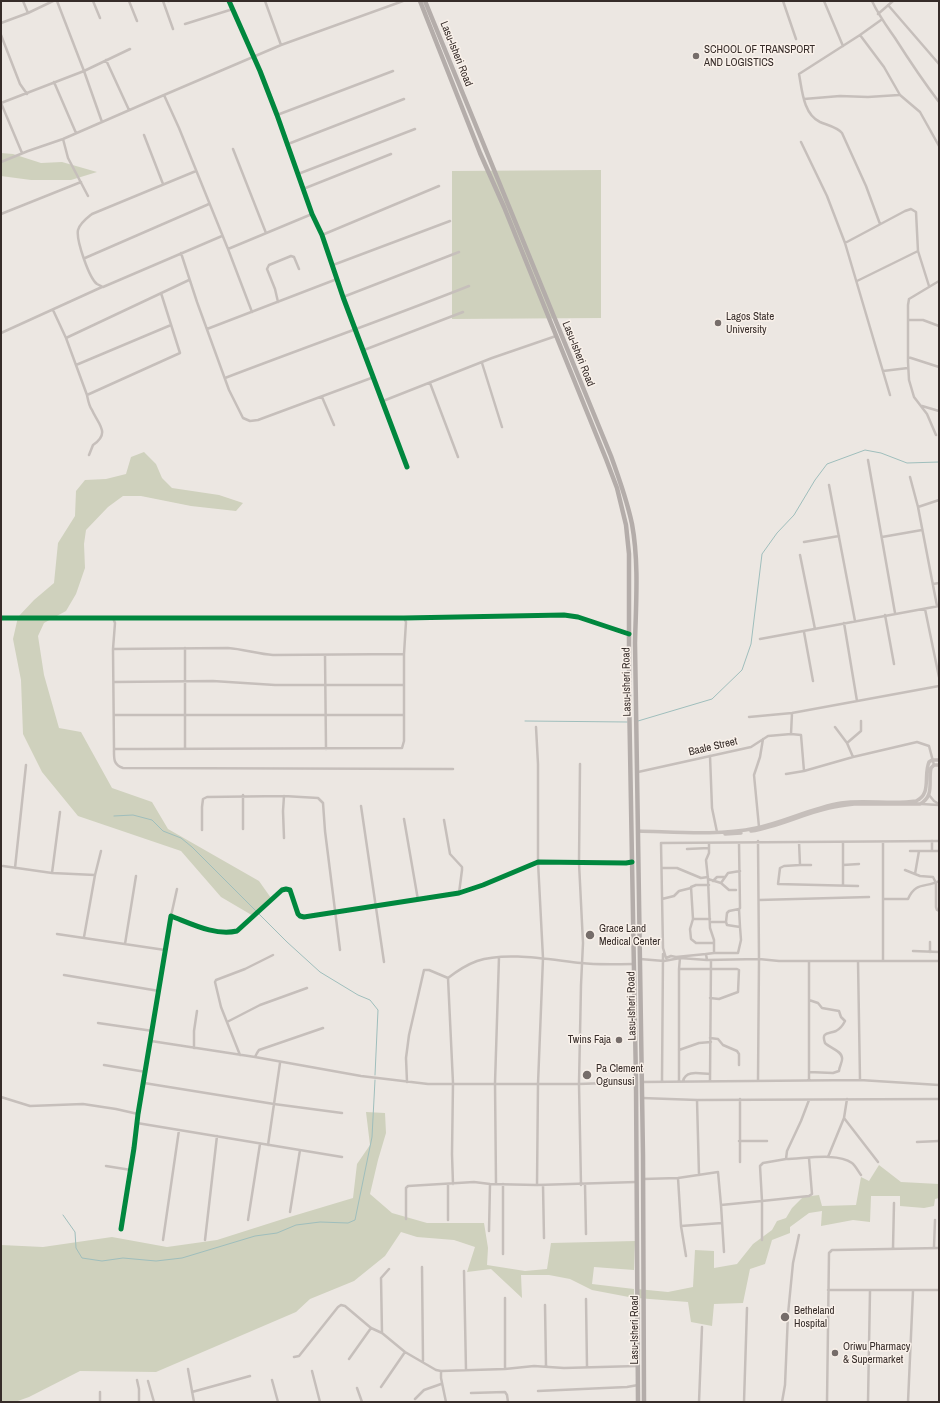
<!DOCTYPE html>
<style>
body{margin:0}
#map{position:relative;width:940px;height:1403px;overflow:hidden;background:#ece7e2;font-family:"Archivo Narrow",sans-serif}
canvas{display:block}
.frame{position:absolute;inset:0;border:2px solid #362c29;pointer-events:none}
</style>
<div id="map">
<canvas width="940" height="1403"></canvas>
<div class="frame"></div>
</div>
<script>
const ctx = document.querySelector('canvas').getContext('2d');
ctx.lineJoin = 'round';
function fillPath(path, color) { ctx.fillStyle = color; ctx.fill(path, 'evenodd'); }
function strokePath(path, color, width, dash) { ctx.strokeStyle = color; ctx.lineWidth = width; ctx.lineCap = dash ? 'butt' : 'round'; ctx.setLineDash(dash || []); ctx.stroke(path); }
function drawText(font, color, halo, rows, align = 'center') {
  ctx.font = font + ' "Archivo Narrow",sans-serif'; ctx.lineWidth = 3; ctx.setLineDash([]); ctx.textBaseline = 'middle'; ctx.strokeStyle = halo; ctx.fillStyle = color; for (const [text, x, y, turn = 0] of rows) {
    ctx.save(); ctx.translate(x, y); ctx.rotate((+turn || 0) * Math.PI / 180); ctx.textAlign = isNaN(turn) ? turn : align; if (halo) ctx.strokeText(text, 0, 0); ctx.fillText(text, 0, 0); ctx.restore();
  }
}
const green = new Path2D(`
 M1,153l12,1 28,9 21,-1 35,10 -26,8h-40l-30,-4z
 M601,170v148l-149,1v-148z
 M144,452l12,12 6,14 10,10 47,7 24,8 -7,8 -45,-5 -50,-10h-18l-15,11 -22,23 -2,14 1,24 -9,26 -10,17 -22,12 -6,13 6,39 15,53 22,4 31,56 40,14 16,27 91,52 12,17 -16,19 -34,-20 -40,-46 -103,-35 -36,-44 -19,-38 -2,-54 -8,-41 5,-22 16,-17 20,-17 4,-40 17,-27 1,-25 9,-11 21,-1 20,-5 5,-17z
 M366,1112l19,1 1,20 -8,27 -8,34 22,19 35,10h57l4,25 -1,17 38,6 22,-2 4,-26 84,-2 -1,29 -40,-3 -2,17 42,5v9l-42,-8 -22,-11 -21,-4h-28l1,23 -31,-29 -24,3 8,-25 -21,-7 -37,-3 -16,-5 -16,24 -31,25 -44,18 -14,13 -140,60 -76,-1 -51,26 -14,5h-14v-157l42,2 69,-10 55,10 50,-7 66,-21 70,-21 4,-34 13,-19z
 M879,1165l22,17 38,2v14l-4,1 -1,7 -10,2 -24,-2v-10h-29l-1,26 -17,-2 -32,6 1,-15 -13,2 -19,14v6l-18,7 -7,24 -15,5 -7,34 -29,1 -2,22 -21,-4 -3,-20 -51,-4v-9l31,3 25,-5 2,-37 19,1v17l23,-4 16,-20 19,-14 5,-9 9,-3 6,-10 11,-11 16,-2 3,11 34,-1 5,-28 8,4z`);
const stream = new Path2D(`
 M525,721l102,1
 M638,721l74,-22 30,-29 9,-26 11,-90 15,-21 17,-18 21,-35 12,-16 38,-14 16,3 26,10 32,-1
 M114,816l19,-1 19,5 11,11 18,7 11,9 95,95 33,30 38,23 12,5 8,10 -3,65
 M63,1215l12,17 1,16 6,10 20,3 21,-3 33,3 26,-3 73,-22 22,-3 19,-8 24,-3 28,1 7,-3 17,-83 3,-57`);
const minor = new Path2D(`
 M93,1l7,17
 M129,1l8,20
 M163,1l10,28
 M168,1h1
 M229,1l31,70 17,44 35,99 10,21 21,62 64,170
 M265,1l16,44
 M783,1l13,38
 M824,1l19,45
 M872,1c7,15 14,24 23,37 14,22 28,43 44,64
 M888,5l51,59
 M28,13l25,-12
 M878,14l15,-13
 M1,23l27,-10 -5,-12
 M185,24l48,-15
 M1,35l19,49 7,10
 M860,35l24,32 16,28 20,17 19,34
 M106,60l23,50
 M54,82l22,51
 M804,99l36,-3 28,1 31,-2
 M1,103l83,-32 -27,-70
 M1,103l21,50
 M277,115l116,-44
 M102,122l-18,-51 46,-22
 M144,135l19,49
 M63,139l5,19 20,38
 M801,142l26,54 18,47 45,152
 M288,144l116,-45
 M233,149l33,84
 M1,162l27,-11 35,-12 101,-44
 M196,171l-104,43c-5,4 -12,9 -14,16 -2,10 11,48 19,54 2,1 4,2 6,3l119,-51
 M298,174l117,-45
 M303,189l88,-35
 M1,214l80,-32
 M880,224l-14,-38 -24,-53c-5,-6 -15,-8 -22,-11 -17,-8 -18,-33 -21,-48l61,-39 21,-15
 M322,235l117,-49
 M845,243l60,-32 6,-2 5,3 2,39 11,35
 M228,249l84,-35
 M181,253l16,49 32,88 14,28 7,3 8,-1 116,-43
 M85,258l124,-54
 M333,265l117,-44
 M857,281l61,-30
 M161,293l19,60 -93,42 -21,-57 123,-58
 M343,297l116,-45
 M278,302l-3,-13 -8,-20 2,-4 22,-9 3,1 5,12
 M53,310l13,28
 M252,312l-24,-63 -49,-121 -15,-33 117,-50 122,-44
 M909,320h14l16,6
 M207,329l130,-50
 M1,333l101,-46
 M364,350l99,-38
 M908,357l31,10
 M482,363l20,64
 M76,365l95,-40
 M883,371l25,-3
 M225,378c81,-31 163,-60 244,-92
 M430,383l28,74
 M87,395c1,5 2,11 5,15 6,14 19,23 1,35l-4,10
 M322,397l12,28
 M383,401l109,-43 64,-22
 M922,406l17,5
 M936,435l-9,-21 -13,-17 -5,-17 -1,-18v-57l1,-6 30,-18
 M868,460l27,153
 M910,477l8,30 19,99
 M829,485l26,136
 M918,507l21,-7
 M882,537l40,-7
 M804,542l35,-6
 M800,555l15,74
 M933,584l6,-1
 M925,609l14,68
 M885,615l9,49
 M1,618h403l160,-3 14,2 51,17
 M113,618l2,5 -2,26 1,100h25l263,-1 2,-7v-87l2,-32 -2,-4
 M844,623l13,78
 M804,632l9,49
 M760,639l179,-33
 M185,648v101
 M113,649l115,-1c15,1 30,6 45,7l131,-1
 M325,655l1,94
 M114,682l99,-1 62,4h129
 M114,715h290
 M749,717l43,-4 147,-27
 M536,727l2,37v98l5,96 -5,126 -1,101
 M835,727l12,16
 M791,734l1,-21
 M114,749c0,9 -1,16 9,19l330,1
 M710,756l2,52 5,24
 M853,757l-6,-14 14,-12v-10
 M580,764l-1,99 4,80 -2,42 -2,99 2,101
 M638,772l113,-25 17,-11 23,-2 10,1 3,36
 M786,774l18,-3 49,-14 64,-15 12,4 5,19
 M243,795v34
 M929,795l5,6 5,3
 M284,796l-1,15 1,27
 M921,804l18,1
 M361,806l23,156
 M404,819l14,81
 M444,820l6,34 12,13v3l-3,23
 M759,827l-5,-52 6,-18 3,-18
 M202,830v-23l1,-8 4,-2 77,-1 34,2 5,5 2,28 15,119
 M758,841l1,118 -1,122
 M932,841v10
 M799,842l1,23h11
 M843,842v23l16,-1
 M687,849l22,-1
 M910,851h29
 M800,865l-16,1 -4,2 -2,16 80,2
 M3,866l49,7 43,2
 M15,868l11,-103
 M662,868h15l24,10 7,-1
 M905,870l15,6 13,1 3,6v24l1,3 2,1
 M52,873l8,-61
 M915,874l4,-23
 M708,879l13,4 7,-10 12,-2
 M713,881l4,-4h8
 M721,883l8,7h7
 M709,885h-13l-5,2 2,32 -3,10 1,10 5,4h18
 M843,885v-20
 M662,899l12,-3 5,-5 12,-3
 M883,899h25c8,-18 18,-11 31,-18
 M759,900l110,-3
 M739,909l1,18
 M171,916l6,-27
 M693,919h17
 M710,922h16l1,-9 2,-2 10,-2 1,-1 -1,-65
 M57,934l108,16
 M84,937l11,-62 6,-24
 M930,942v10
 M125,944l11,-68
 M913,951l26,1
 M714,953h24l3,-13 -1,-13 -13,-2 -1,-3
 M706,954l-30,3 -5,-1 -5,2 -3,-10 -2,-105 278,-2
 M640,959l24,2 16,-3 27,2 52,-1 20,2h160
 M707,960l-1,-6 8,-1v-13l-4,-12 -2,-49 -2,-19 3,-7v-10
 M883,960v-118
 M809,961v119
 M858,961l2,119
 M679,969h58l2,1 -1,22 -19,7 -9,-1
 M64,975l95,16
 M809,1000l9,3 4,5 17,3 2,6 4,4c-2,4 -5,8 -9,10 -8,3 -15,1 -11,12 5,5 17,8 17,15 1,3 -3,9 -3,13l-6,2 -24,-1
 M227,1022l33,-17 47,-17
 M98,1023l55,8
 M710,1038l8,1 5,6 14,6 2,3v11
 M151,1041l104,16 106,19 67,8h151l56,-2
 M194,1048v-17l3,-20
 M679,1050l20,-7 12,-1
 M240,1055l-19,-48 -6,-25 1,-2 29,-11 28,-14
 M255,1057l2,-4 2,-3 64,-22
 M104,1065l42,7
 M662,1081l1,-127
 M679,1081v-112l1,-11
 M683,1081c3,-12 18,-7 27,-7
 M710,1081l1,-121
 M407,1082l-1,-24 3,-23 15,-65h5l19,8
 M642,1082l218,-2 79,5
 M144,1083l130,21 68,9
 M1,1097l29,9 53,-2 33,5 22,5
 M642,1098l55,2 242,-1
 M697,1100l2,75
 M844,1118l34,44
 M137,1123l205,34
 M739,1141h28
 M917,1142l22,-1
 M268,1145l12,-82
 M828,1157l16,-39 3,-19
 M786,1159c17,0 51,-7 66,4 3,2 6,8 9,12
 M740,1162v-63
 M106,1166l25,4
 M678,1178l3,48 5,30
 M643,1179l35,-1 40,-6 3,33 41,-4 -2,-35 3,-3 23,-4 1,-8 14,-30 8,-21
 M448,1184v36
 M453,1184l-1,-30 1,-71 -5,-105c9,-7 18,-13 29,-17 29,-10 74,-1 104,2 17,2 35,1 53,1
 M496,1184l-1,-101 4,-126
 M543,1185l1,53
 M585,1185l1,49
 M721,1205l3,47
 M290,1212l10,-62
 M406,1219v-31l2,-2 66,-4 16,2 47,1 99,-3
 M248,1220l12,-76
 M681,1226l41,-3
 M121,1229l13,-81 4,-34 33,-198c21,8 44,20 66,15l45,-41 4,-1 4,1 8,24 2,2 4,1 155,-24 24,-8 55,-23 88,1 6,-1
 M489,1231l1,-47
 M163,1240l16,-110
 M205,1240l12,-104
 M762,1240v-39l47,-5 3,-2 -3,-36
 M934,1247l1,-27
 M893,1248l1,-45
 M503,1254v-70
 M422,1267l1,94
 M464,1271l2,99
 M828,1290h111
 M505,1298v71
 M586,1299l1,68
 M545,1305l1,61
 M382,1333l-1,-55 8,-9
 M294,1357l5,-1 39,-49 3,-2 4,1 26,22 11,5 23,19 31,18 5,1 64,-2 29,-3 30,2 73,-2
 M349,1359l22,-31
 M188,1369l6,33
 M312,1371l8,31
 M441,1371v7l5,24
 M137,1380l2,9v13
 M272,1380l6,22
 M148,1381l6,21
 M381,1387l24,-35
 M357,1388l5,14
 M538,1391l89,-4 11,-2
 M192,1392l58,-16
 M471,1393l34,-1 2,3 1,7
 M415,1399l9,-9 17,-6
 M100,1402v-10
 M699,1402l3,-75
 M744,1402l3,-94
 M782,1402l3,-17 3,-71 5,-51 6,-28
 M827,1402l2,-149 3,-3h4l103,-2
 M868,1402l2,-111
 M908,1402l5,-111`);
const tertiary = new Path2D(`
 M638,831c39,1 80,5 118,-3 29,-6 55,-20 85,-25 25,-4 50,2 75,-2 16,-7 7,-25 13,-39l3,-2h7
 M751,831c27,-4 51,-17 78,-23 8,-2 16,-3 25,-4h66c15,-8 8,-23 11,-36l3,-3h5
 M725,834l16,-1`);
const primary = new Path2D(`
 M420,1l60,152 24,54 102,252 11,29 9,37 3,29v140l7,388 2,320
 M425,1l186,455c8,22 16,44 21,68 7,38 4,79 3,119l8,513 1,246`);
const cycleway = new Path2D(`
 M229,1l31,70 17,44 35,99 10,21 21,62 64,170
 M1,618h403l160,-3 14,2 51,17
 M121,1229l13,-81 4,-34 33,-198c21,8 44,20 66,15l45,-41 4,-1 4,1 8,24 2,2 4,1 155,-24 24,-8 55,-23 88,1 6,-1`);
const markers = [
 [696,56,4,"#766d6a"],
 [718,323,4,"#766d6a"],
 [590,935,5,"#766d6a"],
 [619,1040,4,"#766d6a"],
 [587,1075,5,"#766d6a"],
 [785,1317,5,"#766d6a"],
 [835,1353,4,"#766d6a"]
];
const poiNames = [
 ["SCHOOL OF TRANSPORT",704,50],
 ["AND LOGISTICS",704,63],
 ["Lagos State",726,317],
 ["University",726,330],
 ["Grace Land",599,929],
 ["Medical Center",599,942],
 ["Twins Faja",611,1040,"right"],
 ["Pa Clement",596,1069],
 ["Ogunsusi",596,1082],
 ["Betheland",794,1311],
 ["Hospital",794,1324],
 ["Oriwu Pharmacy",843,1347],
 ["& Supermarket",843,1360]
];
const streetNames = [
 ["Lasu-Isheri Road",456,54,68],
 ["Lasu-Isheri Road",578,354,68],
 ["Lasu-Isheri Road",627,682,-91],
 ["Baale Street",713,747,-13],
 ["Lasu-Isheri Road",632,1006,-91],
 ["Lasu-Isheri Road",635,1330,-90]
];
fillPath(green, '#cfd1bd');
strokePath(stream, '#9fbebc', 1);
strokePath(minor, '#c6bfbb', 2.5);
strokePath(tertiary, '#c6bfbb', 3.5);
strokePath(primary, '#b4adaa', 4.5);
strokePath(cycleway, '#00873e', 5);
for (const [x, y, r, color] of markers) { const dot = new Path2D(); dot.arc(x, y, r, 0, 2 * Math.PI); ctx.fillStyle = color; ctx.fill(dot); strokePath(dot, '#f9f1ea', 1.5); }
drawText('11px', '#362c29', '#f9f1ea', poiNames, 'left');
drawText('11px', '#362c29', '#f9f1ea', streetNames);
</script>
